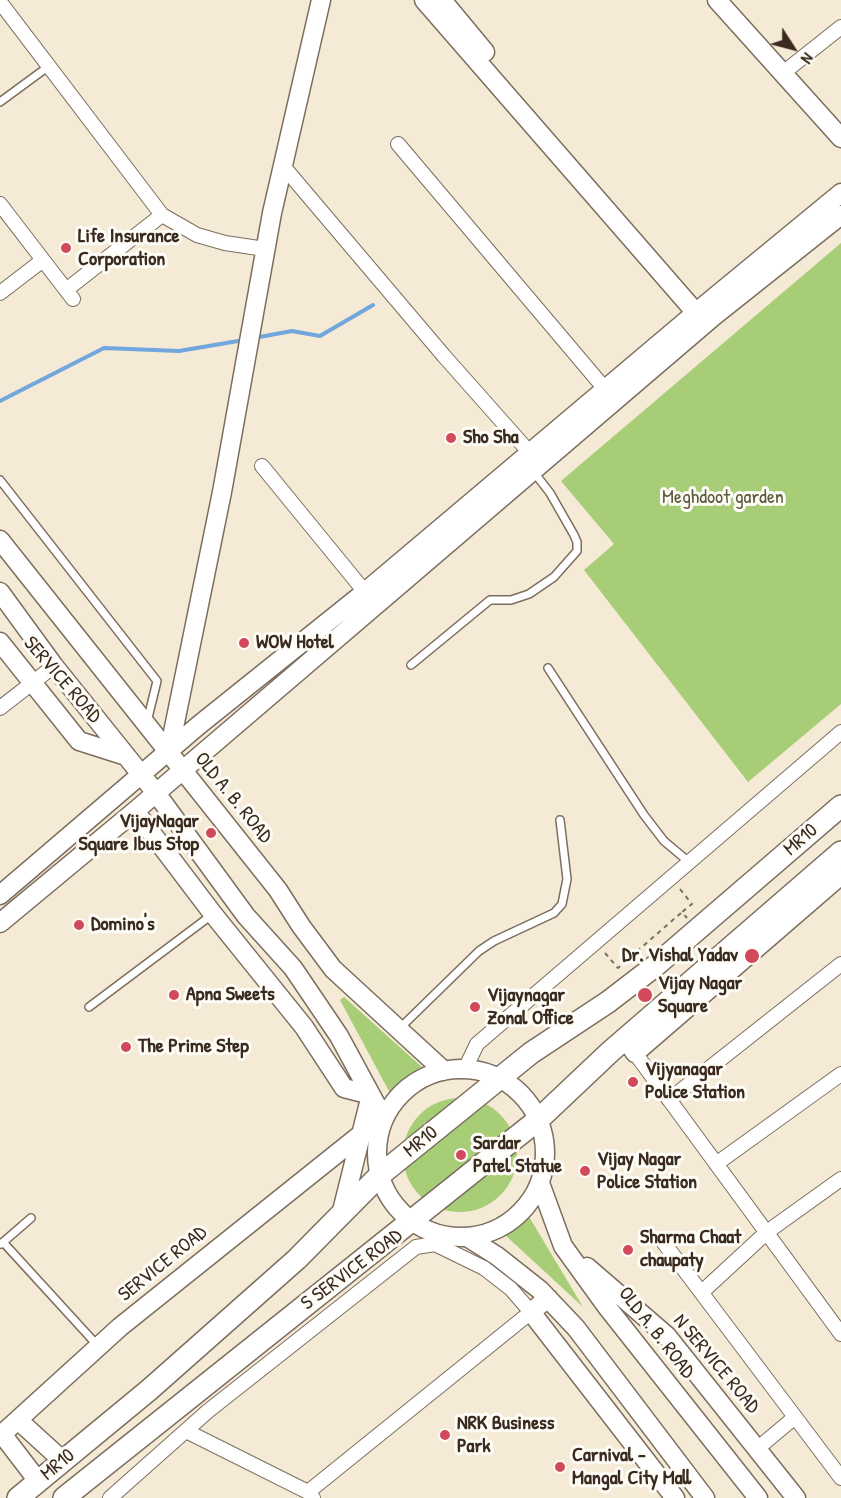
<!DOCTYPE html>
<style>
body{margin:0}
#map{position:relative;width:841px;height:1498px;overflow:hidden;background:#f5ead5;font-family:"Patrick Hand",sans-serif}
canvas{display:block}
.north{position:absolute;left:763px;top:18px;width:60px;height:60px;-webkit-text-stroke:4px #fdfcf7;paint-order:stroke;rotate:126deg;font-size:16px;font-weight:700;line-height:24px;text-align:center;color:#3b2a1e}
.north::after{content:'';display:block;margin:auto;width:21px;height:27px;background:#3b2a1e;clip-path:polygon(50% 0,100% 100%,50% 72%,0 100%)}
</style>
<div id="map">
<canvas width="841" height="1498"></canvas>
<div class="north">N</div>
</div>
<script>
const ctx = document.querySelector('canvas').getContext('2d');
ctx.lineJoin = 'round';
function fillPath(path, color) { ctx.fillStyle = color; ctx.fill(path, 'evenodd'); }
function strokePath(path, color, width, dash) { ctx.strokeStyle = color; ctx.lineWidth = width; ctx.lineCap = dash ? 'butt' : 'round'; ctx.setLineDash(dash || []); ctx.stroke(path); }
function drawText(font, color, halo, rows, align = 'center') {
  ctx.font = font + ' "Patrick Hand",sans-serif'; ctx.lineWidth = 6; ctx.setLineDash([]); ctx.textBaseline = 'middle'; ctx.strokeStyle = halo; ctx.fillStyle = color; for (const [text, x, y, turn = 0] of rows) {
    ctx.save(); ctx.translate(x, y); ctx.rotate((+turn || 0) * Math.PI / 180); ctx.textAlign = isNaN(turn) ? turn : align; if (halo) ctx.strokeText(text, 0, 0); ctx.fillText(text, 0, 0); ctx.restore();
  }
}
const green = new Path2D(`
 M841,243v461l-93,78 -164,-212 30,-26 -53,-63z
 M344,997l79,71 -18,10 -15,15 -50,-93z
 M403 1155a57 57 0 1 1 114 0a57 57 0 1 1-114 0Z
 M528,1215l55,92 -79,-73z`);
const stream = new Path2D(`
 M254,338l38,-7 28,5 53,-31
 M0,401l104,-53 75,3 65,-11`);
const path = new Path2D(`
 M680,889l12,15 -10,8 5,6
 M605,953l13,15 64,-56`);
const lane = new Path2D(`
 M0,102l49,-36
 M0,480l157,201 -10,41
 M411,665l79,-65h21l18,-6 25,-17 23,-26v-9l-3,-7 -24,-42 -17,-22
 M548,668l96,147 20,26 25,21
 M89,1007l124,-93
 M399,1029l80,-78 15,-10 60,-28 8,-9 5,-25 -7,-59
 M3,1242l95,104
 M1,1244l30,-26`);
const street = new Path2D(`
 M0,2l162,213 35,20 28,8 40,6
 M783,73l58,-46
 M398,144l207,245
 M283,166l161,190 86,97
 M0,204l73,95
 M66,290l96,-75
 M0,293l43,-33
 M262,466l103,126
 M0,708l54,-42
 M635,1053l206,281
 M465,1069l12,-25 364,-312
 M669,1100l172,-136
 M716,1164l125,-90
 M664,1243l177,235
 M702,1292l65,-60 74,-53
 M186,1431l122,61 5,6
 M757,1449l38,-32
 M110,1498l98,-87 208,-164 19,-3 49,24 27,21 20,23 -223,180`);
const secondary = new Path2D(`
 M424,0l280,322
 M442,0l43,52
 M717,0l124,138
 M0,540l278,350 23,36 32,43 111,102
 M0,592l54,74 102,127 90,123 47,52 46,68 45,83
 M0,642l79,99 47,15
 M169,752l53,-260 50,-279 49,-213
 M135,811l78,103 91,113 40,61 27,7 -30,120
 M0,895l199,-170 166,-133 340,-287 136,-112
 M0,923l135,-112 579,-495 127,-101
 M625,1038l10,15 206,-178
 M377 1153a84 84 0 1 1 168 0a84 84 0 1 1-168 0Z
 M540,1183l23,63 44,61 151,191
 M467,1237l30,19 43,34 36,38 129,170
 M587,1267l80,69 129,162
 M548,1298l-17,14 144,186
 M18,1420l45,41
 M2,1434l36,47
 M0,1436l120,-109 240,-192`);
const primary = new Path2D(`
 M18,1498l131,-108 148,-131 83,-84 151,-122 77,-51 47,-36 186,-160
 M64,1498l475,-379 72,-68 230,-199`);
const markers = [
 [66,248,6,"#d1495b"],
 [451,438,6,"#d1495b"],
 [244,643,6,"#d1495b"],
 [211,833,6,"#d1495b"],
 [79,925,6,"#d1495b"],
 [752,956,8,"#d1495b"],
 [174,995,6,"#d1495b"],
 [645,995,8,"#d1495b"],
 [475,1007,6,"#d1495b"],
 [126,1047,6,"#d1495b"],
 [633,1082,6,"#d1495b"],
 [461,1155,6,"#d1495b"],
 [585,1171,6,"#d1495b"],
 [628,1250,6,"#d1495b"],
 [445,1435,6,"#d1495b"],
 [560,1467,6,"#d1495b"]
];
const poiNames = [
 ["Life Insurance",78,237],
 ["Corporation",78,260],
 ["Sho Sha",463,438],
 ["WOW Hotel",256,643],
 ["VijayNagar",199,822,"right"],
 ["Square Ibus Stop",199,845,"right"],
 ["Domino's",91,925],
 ["Dr. Vishal Yadav",738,956,"right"],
 ["Vijay Nagar",658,984],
 ["Square",658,1007],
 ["Apna Sweets",186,995],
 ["Vijaynagar",487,996],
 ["Zonal Office",487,1019],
 ["The Prime Step",138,1047],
 ["Vijyanagar",645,1070],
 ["Police Station",645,1093],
 ["Sardar",473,1144],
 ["Patel Statue",473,1167],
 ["Vijay Nagar",597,1160],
 ["Police Station",597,1183],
 ["Sharma Chaat",640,1238],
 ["chaupaty",640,1261],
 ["NRK Business",457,1424],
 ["Park",457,1447],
 ["Carnival -",572,1456],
 ["Mangal City Mall",572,1479]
];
const parkNames = [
 ["Meghdoot garden",723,498]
];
const streetNames = [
 ["SERVICE ROAD",62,680,49],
 ["OLD A. B. ROAD",233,798,51],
 ["MR10",801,840,-41],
 ["MR10",421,1142,-39],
 ["SERVICE ROAD",163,1264,-39],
 ["S SERVICE ROAD",352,1270,-37],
 ["OLD A. B. ROAD",656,1333,52],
 ["N SERVICE ROAD",716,1364,50],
 ["MR10",58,1465,-40]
];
fillPath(green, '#a7cd77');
strokePath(stream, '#71a6de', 4);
strokePath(lane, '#7c6d5e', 10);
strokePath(street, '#7c6d5e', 16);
strokePath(secondary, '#7c6d5e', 21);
strokePath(primary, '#7c6d5e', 24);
strokePath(path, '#7c6d5e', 2, [4.5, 4.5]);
strokePath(lane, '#fff', 7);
strokePath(street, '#fff', 14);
strokePath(secondary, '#fff', 18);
strokePath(primary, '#fff', 21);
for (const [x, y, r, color] of markers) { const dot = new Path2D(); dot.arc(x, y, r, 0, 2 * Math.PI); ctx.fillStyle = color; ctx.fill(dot); strokePath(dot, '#fdfcf7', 2); }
drawText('bold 20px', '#3b2a1e', '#fdfcf7', poiNames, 'left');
drawText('20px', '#5b5b39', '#fdfcf7', parkNames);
drawText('20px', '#3b2a1e', '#fdfcf7', streetNames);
</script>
